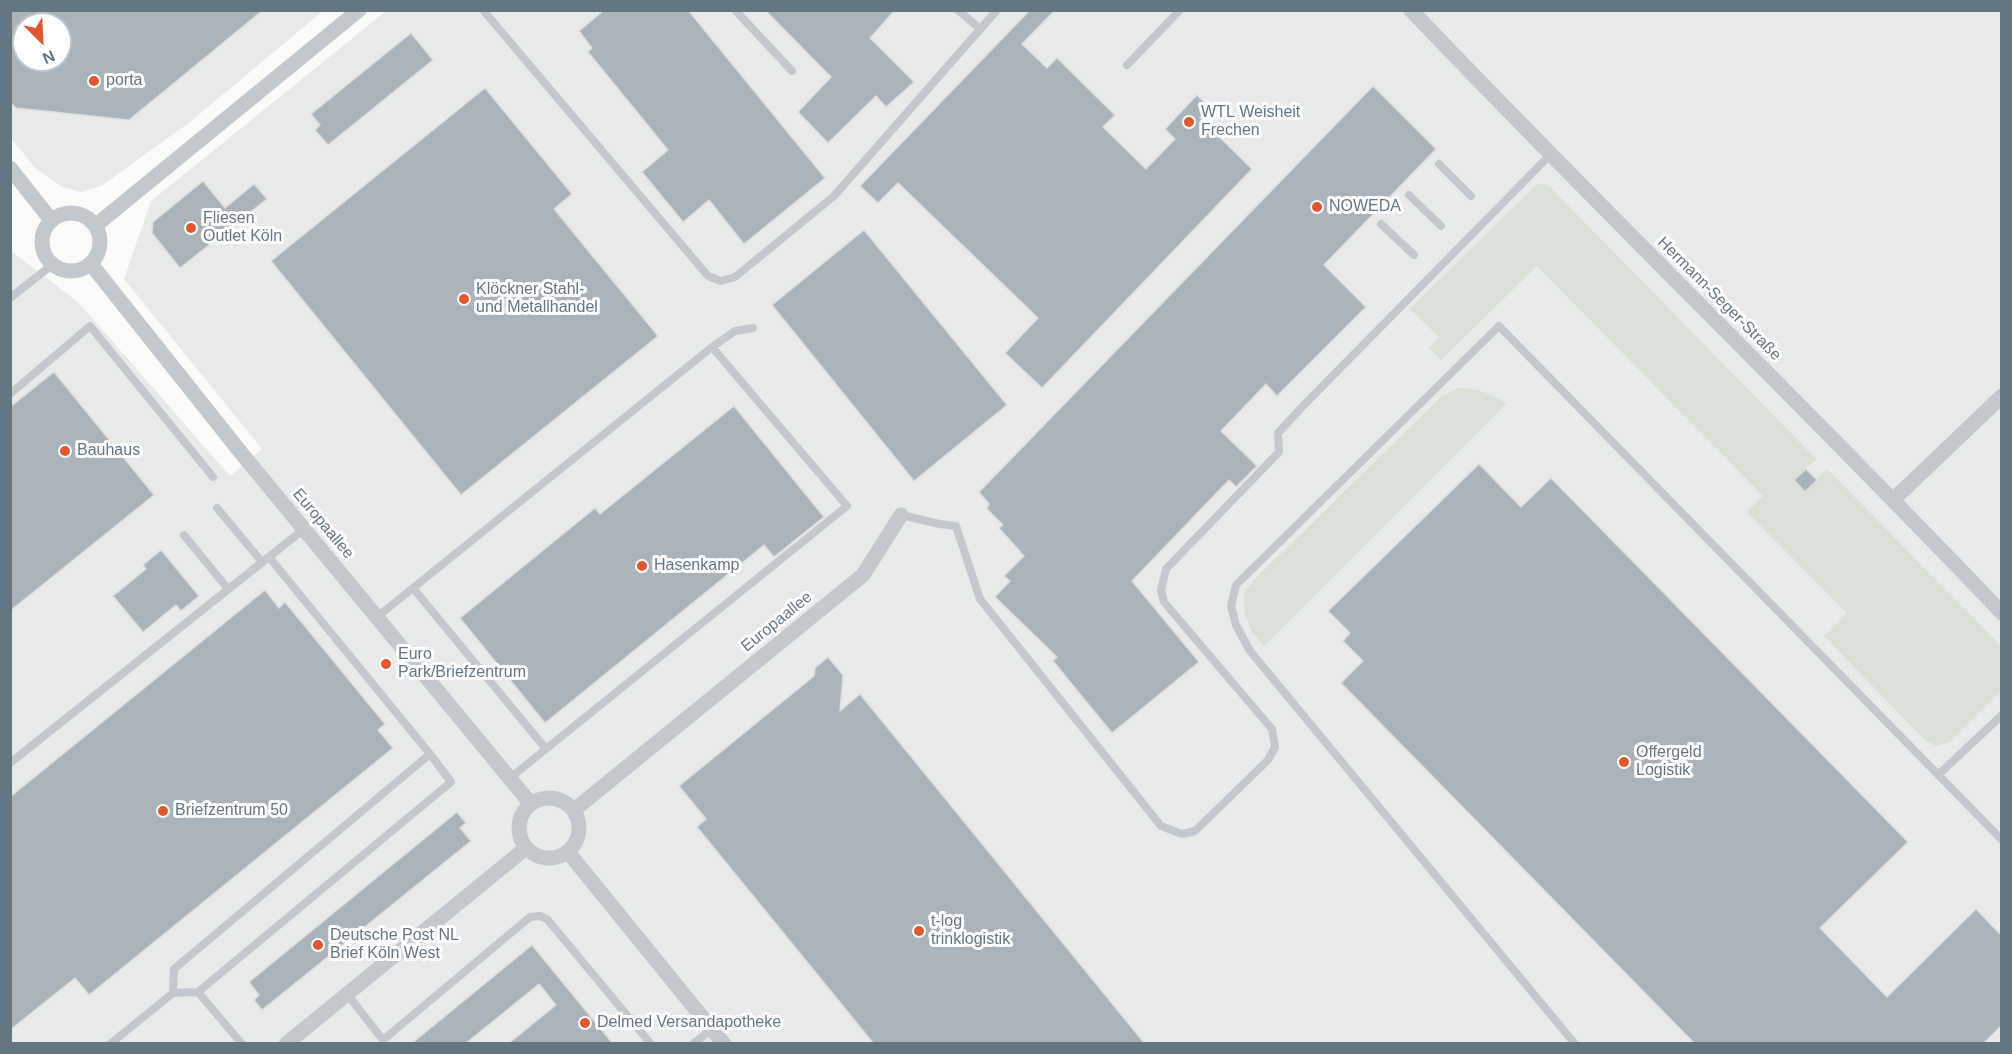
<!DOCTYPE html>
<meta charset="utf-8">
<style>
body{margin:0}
#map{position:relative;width:2012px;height:1054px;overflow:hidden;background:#fafaf8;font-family:Helvetica,sans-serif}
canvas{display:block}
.frame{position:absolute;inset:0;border:12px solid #657683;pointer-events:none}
.north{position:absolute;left:12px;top:12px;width:60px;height:60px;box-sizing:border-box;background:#fff;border:2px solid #c1c8cd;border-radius:50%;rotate:156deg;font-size:16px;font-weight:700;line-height:24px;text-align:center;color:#657683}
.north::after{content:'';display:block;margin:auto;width:21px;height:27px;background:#e4572e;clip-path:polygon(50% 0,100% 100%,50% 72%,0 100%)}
</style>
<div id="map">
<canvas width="2012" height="1054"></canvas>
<div class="frame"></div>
<div class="north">N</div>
</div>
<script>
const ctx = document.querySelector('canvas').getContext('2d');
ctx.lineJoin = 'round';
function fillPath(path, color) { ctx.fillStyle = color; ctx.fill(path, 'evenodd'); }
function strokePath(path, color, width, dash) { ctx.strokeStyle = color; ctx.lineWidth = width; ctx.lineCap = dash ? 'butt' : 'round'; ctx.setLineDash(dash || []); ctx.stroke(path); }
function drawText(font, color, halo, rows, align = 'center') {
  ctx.font = font + ' Helvetica,sans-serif'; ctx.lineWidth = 6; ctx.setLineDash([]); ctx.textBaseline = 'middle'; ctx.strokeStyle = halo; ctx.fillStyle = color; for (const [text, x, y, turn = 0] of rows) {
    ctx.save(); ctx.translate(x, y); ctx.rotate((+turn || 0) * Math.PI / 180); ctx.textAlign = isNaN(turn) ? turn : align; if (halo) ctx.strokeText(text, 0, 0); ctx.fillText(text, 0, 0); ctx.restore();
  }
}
const built = new Path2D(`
 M10,11h313l-133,111 -89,64 -20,6 -19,-5 -26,-18 -25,-31zM24,24h36v36h-36z
 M386,11h1615v1032h-1990l-1,-793 69,53 151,173 32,-27 -138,-170 27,-78z`);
const green = new Path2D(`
 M1537,184h6l6,2 267,273 -22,21 11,11 22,-22 174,177v45l-51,51 -14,4 -12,-7 -100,-103 23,-23 -100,-101 16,-16 -226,-230 -96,94 -12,-12 10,-11 -29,-28z
 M1460,388c19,1 31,5 46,16l-242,242 -12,-14 -8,-20v-20l10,-12 188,-184z`);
const building = new Path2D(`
 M10,10h253l-134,110 -113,-12 -6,-6zM24,24h36v36h-36z
 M604,10h84l137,168 -81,66 -35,-44 -26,22 -41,-50 26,-22 -80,-98 4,-4 -13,-17z
 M765,10h130l-25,28 44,44 -28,25 -10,-11 -48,47 -30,-31 33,-35z
 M1030,10h25l-33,34 25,24 10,-10 58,57 -12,12 43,42 29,-30 -10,-10 32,-34 13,13 -10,10 52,51 -210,219 -37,-35 33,-35 -140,-135 -20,20 -18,-17z
 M411,33l22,27 -105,85 -13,-15 5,-5 -9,-11z
 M1373,86l63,63 -112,116 42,42 -89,89 -11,-12 -45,47 36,35 -21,21 -7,-7 -97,101 67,81 -87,71 -59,-72 4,-4 -62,-60 15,-16 -6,-5 20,-20 -25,-28 4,-3 -16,-16 2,-5 -10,-12z
 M485,88l87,106 -18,15 104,127 -197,159 -190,-234z
 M203,181l22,27 29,-24 13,15 -87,69 -28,-35 1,-11z
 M864,230l143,175 -93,76 -142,-176z
 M54,372l100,123 -144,116v-204z
 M734,406l90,111 -50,40 -10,-12 -219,178 -85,-105 135,-110 5,6z
 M1479,464l42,43 30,-29 357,364 -88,86 67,69 89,-88 25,26v91l-18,18h-288l-354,-361 22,-22 -20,-20 7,-8 -22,-22z
 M1806,469l11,11 -12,12 -11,-12z
 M161,550l38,46 -18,15 -5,-6 -33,27 -30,-36 33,-27 -3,-4z
 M265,590l14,18 6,-6 100,122 -7,6 15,18 -304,247 -14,-17 -65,52v-233z
 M828,657l15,18 -3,36 20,-17 285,350h-271l-177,-217 9,-8 -27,-33 135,-110 1,-8z
 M457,812l9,11 -6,5 11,13 -209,169 -8,-10 5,-5 -10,-13z
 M532,945l81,99h-105l48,-39 -17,-21 -74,60h-54z`);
const service = new Path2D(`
 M483,10l225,266 13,5 14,-4 99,-81 163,-186
 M735,10l57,61
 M958,10l22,19
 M1127,65l53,-55
 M1439,164l32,32
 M1409,195l32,31
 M1381,224l33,31
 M10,298l42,-33
 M712,347l23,-16 18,-3
 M10,394l80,-68 123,151
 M217,508l45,54
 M901,515l38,9 17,2 24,73 181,227 21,8 13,-3 73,-71 7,-13 -3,-18 -108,-127 -3,-12 5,-21 113,-117 -1,-19 24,-26 248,-252
 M184,535l44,54
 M413,588l133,161
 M377,617l335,-270 135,159 -337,272
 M10,763l294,-234
 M1938,775l64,-60
 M198,992l253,-210 -21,-28 -161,-197
 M173,993l1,-24 256,-215
 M347,994l36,46 147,-123 10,-1 7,3 104,125
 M110,1044l63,-51 25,-1 44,52
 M693,1044l19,-15
 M1575,1044l-325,-393 -14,-26 -5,-19 5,-21 263,-259 503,514`);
const minor = new Path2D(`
 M1411,10c194,204 397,399 591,603
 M10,168l41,52
 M42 242a29 29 0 1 1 58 0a29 29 0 1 1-58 0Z
 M95,226l264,-216
 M91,264l151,190 289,350
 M1894,499l108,-103
 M519 828a30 30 0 1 1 60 0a30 30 0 1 1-60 0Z
 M574,810l289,-235 38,-60
 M568,852l156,192
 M286,1044l240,-196`);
const markers = [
 [94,81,6,"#e4572e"],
 [1189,122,6,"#e4572e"],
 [1317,207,6,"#e4572e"],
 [191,228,6,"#e4572e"],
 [464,299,6,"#e4572e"],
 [65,451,6,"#e4572e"],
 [642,566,6,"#e4572e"],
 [386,664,6,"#e4572e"],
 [1624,762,6,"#e4572e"],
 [163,811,6,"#e4572e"],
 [919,931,6,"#e4572e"],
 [318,945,6,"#e4572e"],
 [585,1023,6,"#e4572e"]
];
const poiNames = [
 ["porta",106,81],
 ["WTL Weisheit",1201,113],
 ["Frechen",1201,131],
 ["NOWEDA",1329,207],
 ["Fliesen",203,219],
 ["Outlet Köln",203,237],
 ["Klöckner Stahl-",476,290],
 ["und Metallhandel",476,308],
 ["Bauhaus",77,451],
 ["Hasenkamp",654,566],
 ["Euro",398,655],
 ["Park/Briefzentrum",398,673],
 ["Offergeld",1636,753],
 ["Logistik",1636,771],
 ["Briefzentrum 50",175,811],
 ["t-log",931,922],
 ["trinklogistik",931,940],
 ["Deutsche Post NL",330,936],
 ["Brief Köln West",330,954],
 ["Delmed Versandapotheke",597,1023]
];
const streetNames = [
 ["Hermann-Seger-Straße",1719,299,45],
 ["Europaallee",323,524,50],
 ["Europaallee",777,622,-39]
];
fillPath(built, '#e8e9e9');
fillPath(green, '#dadfd7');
fillPath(building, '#aab3b9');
strokePath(building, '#dcdcda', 1.5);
strokePath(service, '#c3c8cc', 8);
strokePath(minor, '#c3c8cc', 15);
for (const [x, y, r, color] of markers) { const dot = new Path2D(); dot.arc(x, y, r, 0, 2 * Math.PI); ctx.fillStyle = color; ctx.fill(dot); strokePath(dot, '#fff', 2); }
drawText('16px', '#657683', '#fff', poiNames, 'left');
drawText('16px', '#657683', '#fff', streetNames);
</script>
